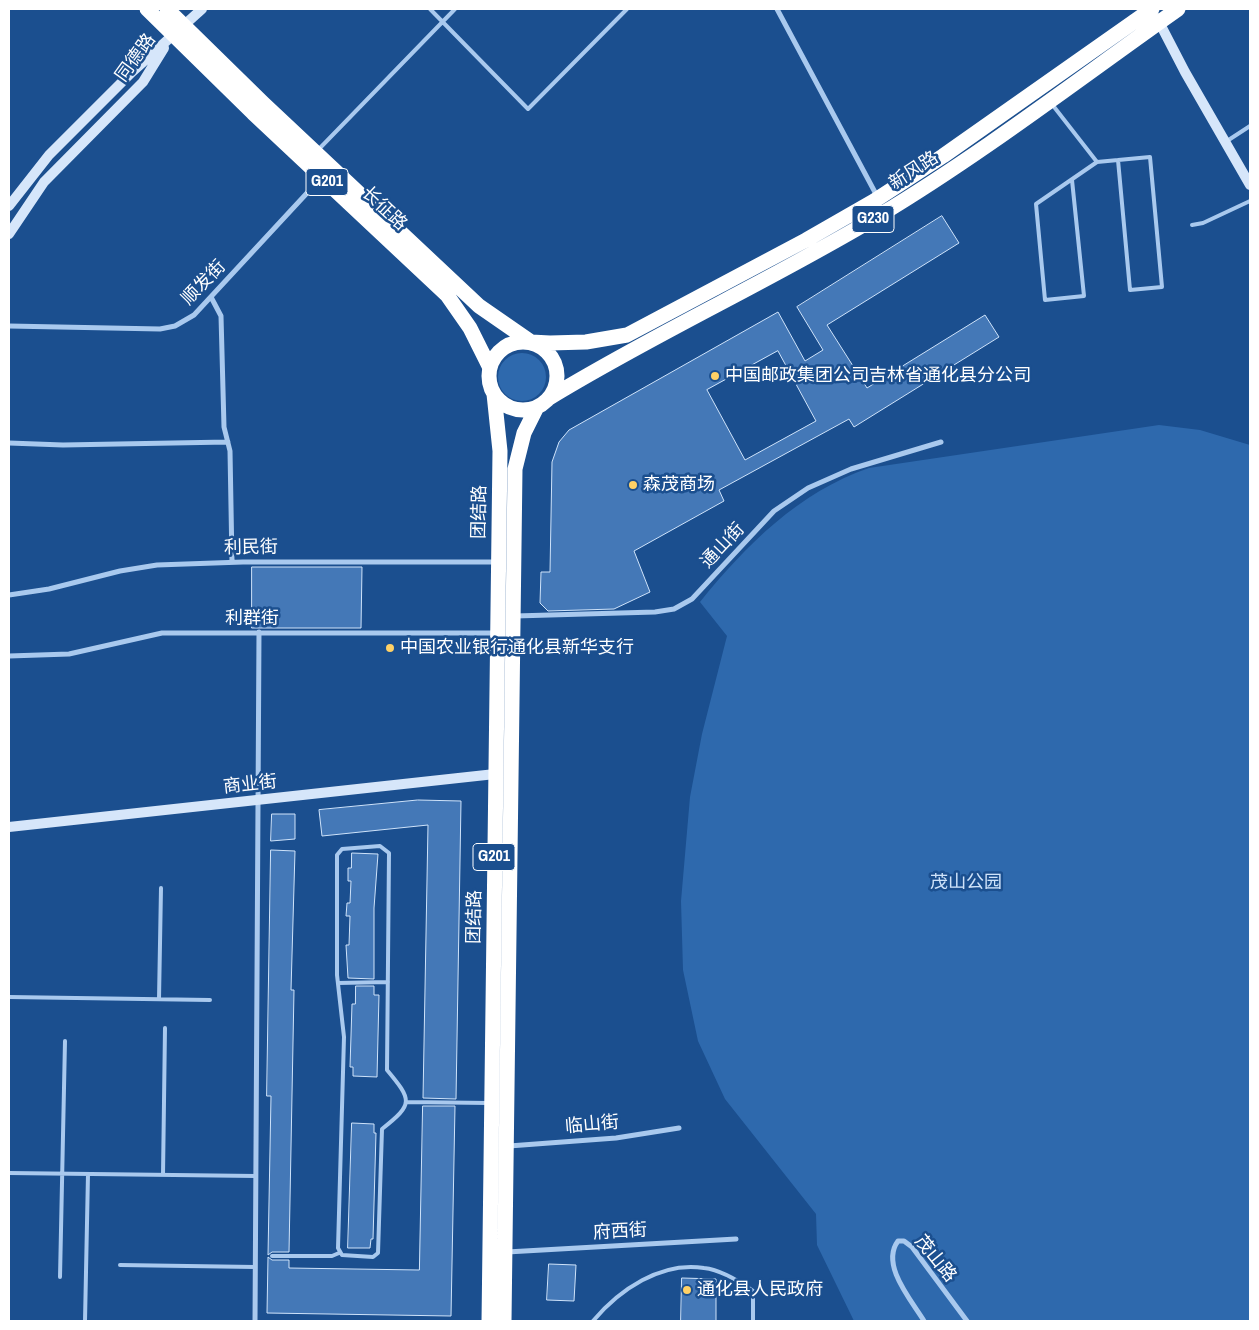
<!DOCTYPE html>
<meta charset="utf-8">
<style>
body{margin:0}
#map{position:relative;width:1259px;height:1330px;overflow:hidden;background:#1b4f8f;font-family:"Archivo Narrow",sans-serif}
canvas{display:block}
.frame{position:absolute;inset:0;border:10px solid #fff;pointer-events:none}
</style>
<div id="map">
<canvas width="1259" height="1330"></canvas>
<div class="frame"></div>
</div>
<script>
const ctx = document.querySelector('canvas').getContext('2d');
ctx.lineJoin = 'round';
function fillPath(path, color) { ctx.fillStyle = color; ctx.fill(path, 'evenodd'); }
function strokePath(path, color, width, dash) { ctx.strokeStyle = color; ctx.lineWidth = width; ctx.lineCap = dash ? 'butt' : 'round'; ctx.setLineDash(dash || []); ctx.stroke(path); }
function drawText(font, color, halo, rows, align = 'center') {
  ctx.font = font + ' "Archivo Narrow","Noto Sans SC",sans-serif'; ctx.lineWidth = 5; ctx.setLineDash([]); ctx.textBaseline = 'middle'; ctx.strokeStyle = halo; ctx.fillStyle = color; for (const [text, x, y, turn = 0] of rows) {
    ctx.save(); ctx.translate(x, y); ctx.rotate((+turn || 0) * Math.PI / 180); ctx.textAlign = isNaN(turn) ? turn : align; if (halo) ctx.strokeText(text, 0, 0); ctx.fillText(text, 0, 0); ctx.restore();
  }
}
const green = new Path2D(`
 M498 377a24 24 0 1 1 48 0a24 24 0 1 1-48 0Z
 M1159,425l41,5 50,15v876h-396l-37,-76 -1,-31 -91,-115 -27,-58 -15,-71 -2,-69 9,-104 12,-63 25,-98 -27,-34c46,-57 99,-110 169,-134z`);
const building = new Path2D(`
 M942,216l17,27 -132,82 40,63 118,-73 14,22 -145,90 -5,-8 -130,71 5,11 -90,50 16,41 -36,17 -66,2 -8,-8 1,-31h9l2,-110 7,-20 10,-12 209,-118 27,49 18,-11 -26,-43zM778,351l38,70 -71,39 -38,-70z
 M252,567h110l-1,61h-109z
 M418,800l43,1 -5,298 -33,-1 5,-273 -106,11 -3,-26z
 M272,814h23v25l-24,2z
 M271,850l24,1 -4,139h3l-5,262h-17l-4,3 3,-159h-4z
 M352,853l26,1 -4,54v71l-26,-1 -2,-33h3l1,-29h-4l1,-13h3l1,-22h-3v-13h3z
 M356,986h18v9h5l-2,82 -24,-1v-9h-3l2,-63h3z
 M423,1106h32l-4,210 -184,-3 1,-56 4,3h17v8l130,2z
 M352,1123l22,1v9h2l-3,106h-2l-1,9h-22z
 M549,1264l27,1 -2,36 -27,-1z
 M682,1278l34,1v42h-35z`);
const lane = new Path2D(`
 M430,9l98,100 99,-100
 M1051,103l46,59
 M1227,141l23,-15
 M319,149l136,-140
 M1072,180l12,116 -39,4 -9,-96 61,-42 53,-5 12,130 -32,3 -12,-130
 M1192,225l11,-2 47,-22
 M380,846l9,7 -2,217c25,30 27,34 -5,59l-4,124 -5,4 -31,-2 -4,-7 6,-211 -7,-62v-120l5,-6z
 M338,983l50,-1
 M9,997l201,3
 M159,999l2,-111
 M406,1102l83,1
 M9,1173l247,3
 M163,1175l2,-147
 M272,1256h60l7,-3
 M120,1265l135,2
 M60,1277l5,-236
 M85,1321l3,-147
 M593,1321c26,-31 68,-60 111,-53 18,2 35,13 49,23v30`);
const street = new Path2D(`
 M777,9l100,187
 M211,297l10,19 3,111 6,24 2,111
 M9,326l151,3 15,-3 19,-11 126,-136
 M9,443l54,2 165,-3
 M9,595l40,-6 71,-18 37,-6 86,-3h254
 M515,616l140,-4 19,-3 18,-10 82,-88 34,-23 43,-19 90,-27
 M9,656l60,-2 93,-21h334
 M509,1146l107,-8 63,-10
 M507,1252l229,-13
 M255,1321l4,-689
 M924,1321c-12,-20 -44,-56 -26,-80h6l8,6 55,74`);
const secondary = new Path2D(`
 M1157,18l28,54 65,113
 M9,206l40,-51 83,-83 70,-63
 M9,234l35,-52 99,-100 21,-34
 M9,827l486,-53`);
const highway = new Path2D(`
 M147,9l106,104 194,182 23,33 20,40
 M167,9l96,94 216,203 52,36 19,1 36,-1 41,-7 179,-95 68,-39 69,-45 209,-147
 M489 376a34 34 0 1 1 68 0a34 34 0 1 1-68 0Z
 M549,398c108,-66 223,-118 331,-183 103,-62 200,-137 298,-206
 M489,1321l11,-870 -6,-57
 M504,1321l11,-852 9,-36 13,-26`);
const markers = [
 [715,376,5,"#ffd166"],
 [633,485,5,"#ffd166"],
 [390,648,5,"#ffd166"],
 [687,1290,5,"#ffd166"]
];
const shields = [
 [327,182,42],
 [873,219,42],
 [494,857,42]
];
const shieldNames = [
 ["G201",327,182],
 ["G230",873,219],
 ["G201",494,857]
];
const streetNames = [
 ["同德路",136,58,-54],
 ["新风路",914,171,-33],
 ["长征路",384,209,43],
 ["顺发街",204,283,-46],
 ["团结路",480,512,-89],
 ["通山街",723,546,-47],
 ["利民街",251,548,-1],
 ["利群街",252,619],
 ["商业街",250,785,-6],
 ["团结路",475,917,-89],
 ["临山街",592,1125,-5],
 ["府西街",620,1232,-3],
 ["茂山路",935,1259,51]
];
const poiNames = [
 ["中国邮政集团公司吉林省通化县分公司",725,376],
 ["森茂商场",643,485],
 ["中国农业银行通化县新华支行",400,648],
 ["通化县人民政府",697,1290]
];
const parkNames = [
 ["茂山公园",966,883]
];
fillPath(green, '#2e69ad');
fillPath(building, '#4478b7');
strokePath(building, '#cfe3fa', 1);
strokePath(lane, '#a9c9ee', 4);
strokePath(street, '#a9c9ee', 5);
strokePath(secondary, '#d6e6fa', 10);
strokePath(highway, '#fff', 15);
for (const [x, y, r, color] of markers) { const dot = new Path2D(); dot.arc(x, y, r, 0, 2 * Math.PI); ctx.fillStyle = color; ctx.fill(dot); strokePath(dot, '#1b4f8f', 2); }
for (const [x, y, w] of shields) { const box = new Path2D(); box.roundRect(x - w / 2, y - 13.5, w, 27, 4); ctx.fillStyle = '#1b4f8f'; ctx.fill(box); strokePath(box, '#fff', 1); }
drawText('bold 16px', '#fff', null, shieldNames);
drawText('18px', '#fff', '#1b4f8f', streetNames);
drawText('18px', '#fff', '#1b4f8f', poiNames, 'left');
drawText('18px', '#cfe3fa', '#1b4f8f', parkNames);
</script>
